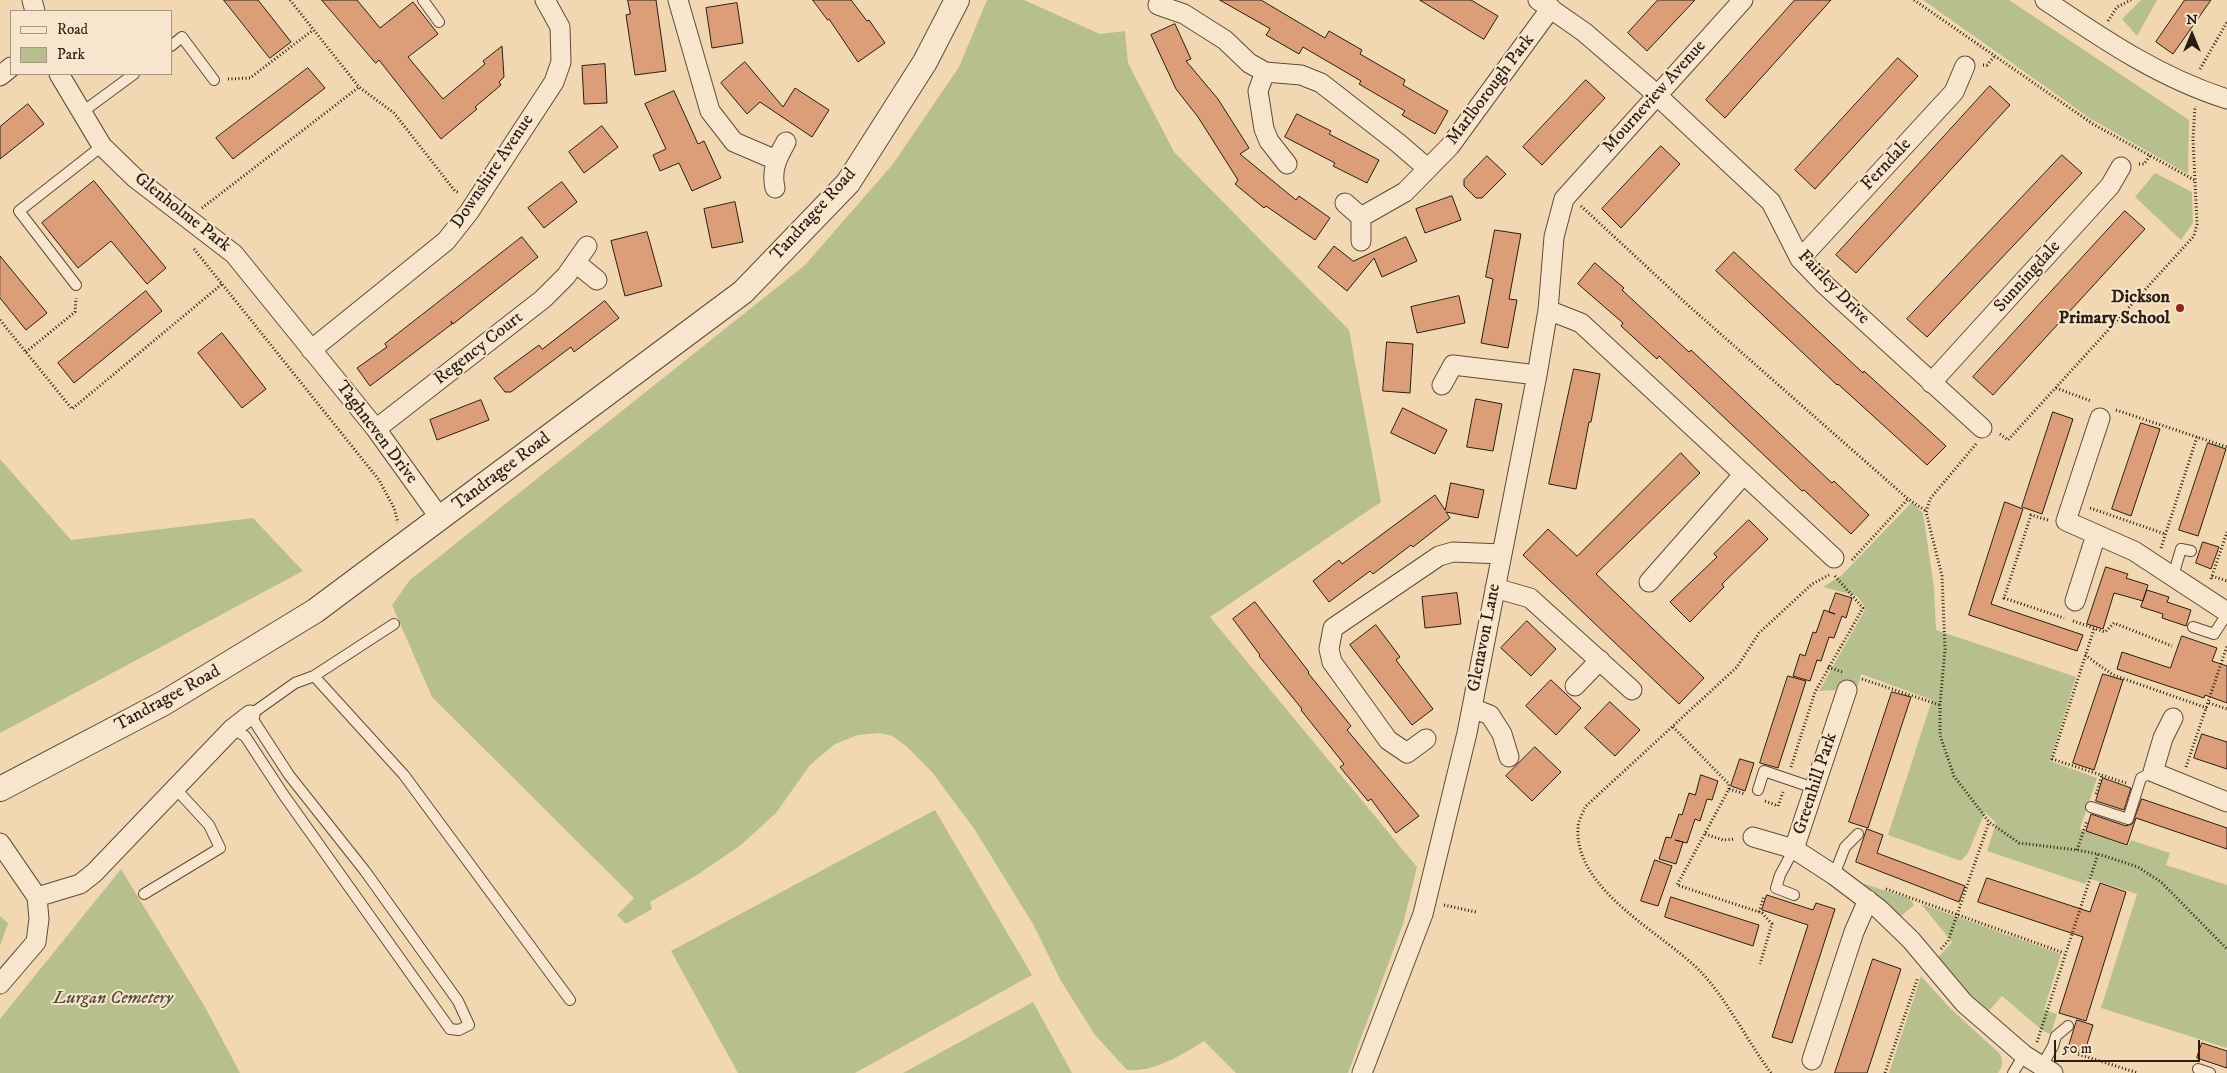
<!DOCTYPE html>
<style>
body{margin:0}
#map{position:relative;width:2227px;height:1073px;overflow:hidden;background:#f2d8b2;font-family:"IM FELL DW Pica",serif}
canvas{display:block}
.legend{position:absolute;left:10px;top:10px;width:162px;height:65px;box-sizing:border-box;background:#f7e6cd;border:1px solid #a69682;margin:0;padding:6px 9px;list-style:none;font-size:15px;color:#2c1d12}
.legend li{display:flex;align-items:center;gap:10px;height:25px}
.legend b{width:25px;border:1px solid #a69682}
.north{position:absolute;left:2167px;top:10px;width:50px;height:50px;-webkit-text-stroke:4px #f7e6cd;paint-order:stroke;rotate:0deg;font-size:14px;font-weight:700;line-height:20px;text-align:center;color:#2c1d12}
.north::after{content:'';display:block;margin:auto;width:18px;height:22px;background:#2c1d12;clip-path:polygon(50% 0,100% 100%,50% 72%,0 100%)}
.scale{position:absolute;left:2054px;top:1040px;width:146px;height:22px;box-sizing:border-box;border:2px solid #2c1d12;border-top:0;padding-left:6px;font-size:15px;line-height:18px;white-space:nowrap;color:#2c1d12;-webkit-text-stroke:4px #f7e6cd;paint-order:stroke}
</style>
<div id="map">
<canvas width="2227" height="1073"></canvas>
<ul class="legend">
<li><b style="height:6px;background:#f7e6cd"></b>Road</li>
<li><b style="height:14px;background:#b7bf8f"></b>Park</li>
</ul>
<div class="north">N</div>
<div class="scale">50 m</div>
</div>
<script>
const ctx = document.querySelector('canvas').getContext('2d');
ctx.lineJoin = 'round';
function fillPath(path, color) { ctx.fillStyle = color; ctx.fill(path, 'evenodd'); }
function strokePath(path, color, width, dash) { ctx.strokeStyle = color; ctx.lineWidth = width; ctx.lineCap = dash ? 'butt' : 'round'; ctx.setLineDash(dash || []); ctx.stroke(path); }
function drawText(font, color, halo, rows, align = 'center') {
  ctx.font = font + ' "IM FELL DW Pica",serif'; ctx.lineWidth = 4; ctx.setLineDash([]); ctx.textBaseline = 'middle'; ctx.strokeStyle = halo; ctx.fillStyle = color; for (const [text, x, y, turn = 0] of rows) {
    ctx.save(); ctx.translate(x, y); ctx.rotate((+turn || 0) * Math.PI / 180); ctx.textAlign = isNaN(turn) ? turn : align; if (halo) ctx.strokeText(text, 0, 0); ctx.fillText(text, 0, 0); ctx.restore();
  }
}
const green = new Path2D(`
 M987,0h37l76,34 25,-3 3,32 46,89 175,178 32,172 -171,115 207,250 -14,57 -55,149h-112l-32,-32c-21,13 -51,32 -77,29l-32,-35 -34,-54 -28,-57 -58,-94 -43,-58 -26,-26 -14,-10 -13,-3 -21,2 -23,9 -25,21 -34,48 -35,32 -44,30 -47,27 2,7 -26,15 -9,-9 17,-17 -202,-201 -40,-92 18,-25 395,-315 88,-101 66,-97z
 M1923,0h86l180,120 -1,54 -97,-55z
 M2141,0h16l-20,36 -15,-17z
 M2155,173l37,19 1,31 -12,17 -46,-43z
 M0,459l71,81 182,-22 50,53 -303,162z
 M1912,502l11,11 11,75 2,42 140,47 -26,84 47,17 -17,51 48,17 3,-6 39,13 -4,12 61,20v163l-126,-40 36,-114 -49,-16 -3,6 -98,-33 9,-28 -11,-11 -17,41 -7,8 -73,-26 44,-135 -71,-26 -3,12 -16,-6 -7,10 -16,1 47,-83 -9,-12 -34,-9 19,-12z
 M935,810l97,165 -177,98h-117l-67,-122z
 M121,869l84,138 35,66h-240v-54z
 M1862,883l48,16 4,6 -14,12z
 M1921,904l140,50 -17,56 13,4 -6,20 -8,-3 -41,-35 -15,17 -51,-53 16,-18z
 M0,916l8,7 -8,23z
 M1921,976l29,32 49,45c5,8 4,12 -1,20h-109z
 M1033,1002l39,71h-169z`);
const building = new Path2D(`
 M224,0h34l33,42 -21,16z
 M322,0h35l23,28 33,-26 25,32 -30,23 35,42 42,-35 -2,-3 19,-15 2,31 -5,5 2,3 -26,22 2,2 -36,30 -62,-79 -3,3z
 M628,0h28l10,71 -31,4 -9,-60 4,-1z
 M813,0h38l16,21 2,-1 16,23 -27,19 -29,-43 -1,1z
 M1220,0h41l64,38 4,-7 33,19 -2,4 45,26 -2,5 45,26 -13,23 -33,-19 3,-4 -46,-27 2,-3 -58,-34 -4,7 -33,-19 4,-6z
 M1420,0h51l27,16 -14,23z
 M1658,0h37l-48,51 -19,-18z
 M1795,0h36l-106,118 -19,-18z
 M2185,0h26l-38,54 -17,-12z
 M737,3l6,40 -31,5 -6,-40z
 M1175,24l16,35 -5,2 32,38 31,49 -9,6 56,46 3,-4 31,22 -15,22 -49,-34 -2,2 -29,-24 3,-4 -40,-63 -22,-28 -25,-54z
 M1898,58l20,18 -103,113 -20,-19z
 M745,62l38,45 12,-19 34,22 -17,27 -52,-35 -13,12 -26,-31z
 M605,64l2,39 -23,1 -2,-38z
 M308,68l17,20 -92,71 -17,-21z
 M1586,80l19,18 -63,67 -19,-18z
 M1990,86l20,19 -154,168 -20,-18z
 M674,91l24,53 6,-3 17,37 -29,13 -13,-28 -19,8 -7,-16 13,-6 -21,-45z
 M28,104l16,20 -44,35v-32z
 M1297,114l34,17 -2,3 50,26 -12,23 -34,-17 2,-3 -50,-26z
 M602,126l16,21 -34,26 -15,-21z
 M1661,146l19,18 -59,64 -19,-19z
 M2062,155l20,18 -155,164 -20,-18z
 M1487,156l19,18 -24,24h-6l-12,-12v-6z
 M94,181l72,87 -19,16 -36,-43 -33,27 -36,-45z
 M562,182l15,20 -33,26 -16,-20z
 M1452,196l9,24 -36,13 -9,-24z
 M735,202l8,40 -31,6 -8,-39z
 M2125,211l20,18 -152,166 -20,-18z
 M1495,230l26,4 -12,65 8,1 -9,48 -27,-5 12,-64 -7,-2z
 M647,232l15,54 -37,10 -14,-55z
 M522,237l16,20 -85,67 -2,-3 1,3 -82,62 -13,-18 30,-21 -2,-3z
 M1406,237l11,24 -35,16 -8,-19 -27,33 -29,-24 16,-21 19,15z
 M1734,252l129,121 1,-2 82,75 -19,19 -89,-81 -1,1 -121,-114z
 M0,256l47,57 -21,17 -26,-32z
 M1595,263l29,25 -2,2 67,62 2,-2 141,133 2,-2 35,34 -18,19 -47,-44 -2,1 -143,-135 -2,3 -36,-33 2,-3 -45,-39z
 M146,291l16,20 -88,72 -16,-20z
 M1459,296l6,27 -48,10 -6,-26z
 M605,301l14,17 -45,34 -3,-5 -60,45h-6l-11,-14 45,-33 3,4z
 M222,333l44,56 -24,19 -44,-55z
 M1387,342l26,2 -3,49 -27,-2z
 M1574,369l26,5 -9,48h-2l-13,67 -27,-5z
 M1476,399l26,5 -9,47 -26,-4z
 M481,400l8,20 -52,20 -7,-20z
 M1403,408l44,22 -12,24 -44,-21z
 M2053,412l20,7 -31,95 -20,-7z
 M2141,423l19,6 -29,87 -19,-7z
 M2208,443l18,6 -28,87 -19,-6z
 M1681,453l19,20 -104,101 108,104 -25,26 -156,-149 25,-26 29,27z
 M1451,483l33,7 -6,28 -32,-6 4,6 -37,29 -2,-2 -38,29 -3,-3 -41,31 -16,-21 26,-21 3,4 93,-69 10,15z
 M2005,502l18,7 -32,95 92,31 -6,16 -108,-36z
 M1749,520l19,19 -46,45 2,3 -34,35 -20,-20 47,-45 -3,-3z
 M2203,542l16,5 -8,22 -15,-6z
 M2106,567l22,7 -2,4 22,7 -5,16 -29,-8 -11,36 -16,-5z
 M2147,590l22,7 -2,5 24,8 -5,16 -24,-8 1,-4 -22,-7z
 M1457,593l4,31 -36,4 -3,-31z
 M1836,593l16,5 -6,20 -4,-2 -8,22 -5,-1 -8,24 -4,-1 -7,21 -17,-5 7,-22 5,2 8,-24 3,1 8,-23 11,4 -6,-2z
 M1255,602l54,70 -1,1 43,53 -4,4 72,86 -23,17 -25,-34 -3,2 -28,-34 4,-3 -43,-54 1,-1 -43,-53 1,-1 -27,-36z
 M1527,621l29,28 -25,27 -30,-28z
 M1376,625l24,32 -4,3 37,49 -21,16 -62,-80z
 M2182,636l35,12 -5,13 15,5v37l-22,-8 -1,3 -87,-29 5,-17 48,16z
 M2103,674l20,6 -29,90 -21,-7z
 M1788,676l18,5 -28,87 -18,-5z
 M1551,680l30,28 -25,27 -30,-29z
 M1892,692l19,5 -43,131 -19,-6z
 M1610,702l30,28 -25,26 -30,-28z
 M2202,734l25,8v27l-33,-11z
 M1535,747l26,25 -29,29 -26,-25z
 M1740,759l14,4 -9,28 -14,-5z
 M1701,775l17,6 -6,19 -5,-1 -7,22 -5,-2 -8,24 -12,-3 8,2 -7,22 -17,-5 7,-22 5,1 8,-24 3,1 7,-22 6,2z
 M2103,778l28,10 -7,22 -28,-9z
 M2142,799l85,29v21l-91,-31 -9,27 -41,-14 5,-17 35,12 6,-2z
 M1867,829l16,6 -6,18 88,33 -6,16 -103,-40z
 M1655,860l17,6 -14,40 -17,-5z
 M1987,878l103,34 10,-29 26,9 -40,129 -27,-8 24,-76 -105,-35z
 M1767,895l46,15 3,-7 19,6 -43,134 -20,-6 36,-112 -46,-15z
 M1671,897l88,28 -6,21 -88,-29z
 M1873,959l28,10 -28,86 -6,18h-32z
 M2077,1020l16,5 -9,29 -16,-5z
 M2202,1043l25,8v17l-30,-10z`);
const path = new Path2D(`
 M290,0l69,87 35,26 61,78 5,2
 M1914,0l179,124 103,57
 M2108,21l9,-14 14,-7
 M1983,65h4l7,-8
 M2200,69l27,-47
 M228,79l22,-1 63,-48
 M2139,164h5l6,-8
 M1581,206l109,101 218,192 18,12
 M202,208l157,-121
 M194,249l185,231 15,28 4,15
 M0,320l72,89 150,-125
 M26,352l49,-40 1,-14
 M2056,388l35,13
 M2116,410l111,37
 M2000,434l8,6 186,-204 3,-12 -4,-86 2,-32
 M1976,444l-46,55 -4,13 16,64 3,73 -5,56v30l14,41 35,46 30,21 58,7 21,4 40,13 23,15 66,67
 M2090,508l75,26
 M2048,520l-17,-5 -27,83 60,20
 M2161,548l36,-111
 M1852,560l56,-61
 M2212,576l15,5
 M2211,579l16,-47
 M2073,621l32,11 9,-9 58,23
 M2094,629l-42,130 74,24
 M2085,655l28,20 94,33
 M1828,667l14,5
 M1862,679l78,26
 M2209,703l18,6
 M1673,727l56,57v5l-52,96 85,28 10,11 -12,40
 M1791,767l24,-75 48,-84 -29,-33
 M2186,767l41,-121
 M1729,789l16,5
 M2096,794l6,-19
 M1765,801l13,5 5,-14
 M1705,834l18,6 12,-1
 M2077,850l10,-29
 M1886,889l178,64
 M1444,905l32,7
 M1759,912l5,-16
 M1941,949l7,-8 41,-119
 M2037,1042l61,-188
 M2065,1050l73,23
 M1771,1073c-23,-31 -44,-73 -69,-100 -37,-39 -128,-82 -124,-145 0,-7 5,-15 7,-21l152,-140 22,-34 53,-49 17,-9
 M1885,1073l33,-96`);
const service = new Path2D(`
 M423,0l16,22
 M171,46l11,-9 32,43
 M81,113l53,-39
 M76,285l-57,-74 83,-65
 M2173,576l8,-27 10,2
 M2193,627l21,7 13,-20
 M314,676l90,99 166,225
 M232,729l13,7 38,58 167,235 9,1 10,-5 -11,-24 -93,-130 -76,-96 -39,-60 45,-32 19,-7 80,-52
 M1758,790l6,-19 50,17
 M2091,807l37,12 13,-41 12,-6
 M1794,849l-14,26 -4,13 18,7
 M1834,875l11,-28 13,-13
 M144,894l76,-46 -11,-23 -34,-37
 M2042,1066l11,-20 3,-10 12,-10
 M2198,1069l12,4
 M2013,1073l11,-18`);
const minor = new Path2D(`
 M32,0l3,11
 M678,0l32,111 24,31 42,18
 M1538,0l46,32 64,55 123,115 29,57 24,25 158,144
 M2045,0c58,39 115,78 182,99
 M1158,5l26,9 41,26 24,23 16,9 36,3 20,8 77,60 29,25
 M1265,72l-7,19 6,38 5,12 18,23
 M59,74l43,72 33,32 99,76 142,175 64,89
 M0,76l11,-9
 M775,188c-4,-18 2,-30 11,-46
 M1345,203l16,14v24
 M1361,217l44,-25 45,-46 101,-138
 M1800,259l154,-167 11,-26
 M576,263l21,17
 M1548,310l33,13 253,235
 M311,350l135,-109 23,-29 85,-130 7,-20 -1,-35 -15,-27
 M1931,383l179,-197 11,-19
 M1442,385l11,-20 84,10
 M2100,418l-34,103 68,30 93,61
 M376,429l167,-130 23,-23 21,-30
 M1649,582l94,-107
 M1495,588l35,10 102,92
 M2075,601l21,-66
 M1575,686l25,-26
 M1847,690l-53,159 40,26 45,34 32,31 53,63 60,52 29,18
 M1472,708l18,7 12,19 7,23
 M2173,718l-10,20 -10,34 74,30
 M1426,739l-19,14 -19,-13 -56,-78 -3,-13 4,-21 106,-72 14,-4 49,2
 M1753,837l41,12
 M0,843l37,54 2,22 -3,23 -36,42
 M37,897l43,-13 14,-11 138,-144 18,-14
 M1812,1060l42,-128 14,-32
 M1362,1073l61,-159 44,-181 70,-358 11,-65 6,-73 10,-38 179,-199`);
const tertiary = new Path2D(`
 M0,789l164,-86 151,-92 428,-319 105,-109 77,-121 32,-62`);
const markers = [
 [2180,308,5,"#8f2418"]
];
const streetNames = [
 ["Marlborough Park",1491,90,-53],
 ["Mourneview Avenue",1655,97,-48],
 ["Ferndale",1887,165,-47],
 ["Downshire Avenue",493,172,-56],
 ["Glenholme Park",182,213,38],
 ["Tandragee Road",814,215,-48],
 ["Sunningdale",2028,277,-48],
 ["Fairley Drive",1833,288,46],
 ["Regency Court",479,349,-38],
 ["Taghneven Drive",376,433,53],
 ["Tandragee Road",502,472,-37],
 ["Glenavon Lane",1485,638,-79],
 ["Tandragee Road",168,699,-29],
 ["Greenhill Park",1816,784,-72]
];
const poiNames = [
 ["Dickson",2170,298],
 ["Primary School",2170,319]
];
const parkNames = [
 ["Lurgan Cemetery",113,999]
];
fillPath(green, '#b7bf8f');
fillPath(building, '#db9e78');
strokePath(building, '#2c1d12', 1);
strokePath(service, '#5e4c3a', 12);
strokePath(minor, '#5e4c3a', 21);
strokePath(tertiary, '#5e4c3a', 26);
strokePath(path, '#2c1d12', 3, [1, 2.5]);
strokePath(service, '#f7e6cd', 10);
strokePath(minor, '#f7e6cd', 19);
strokePath(tertiary, '#f7e6cd', 24);
for (const [x, y, r, color] of markers) { const dot = new Path2D(); dot.arc(x, y, r, 0, 2 * Math.PI); ctx.fillStyle = color; ctx.fill(dot); strokePath(dot, '#f7e6cd', 2); }
drawText('18px', '#2c1d12', '#f7e6cd', streetNames);
drawText('bold 18px', '#2c1d12', '#f7e6cd', poiNames, 'right');
drawText('italic 18px', '#564e38', '#f7e6cd', parkNames);
</script>
